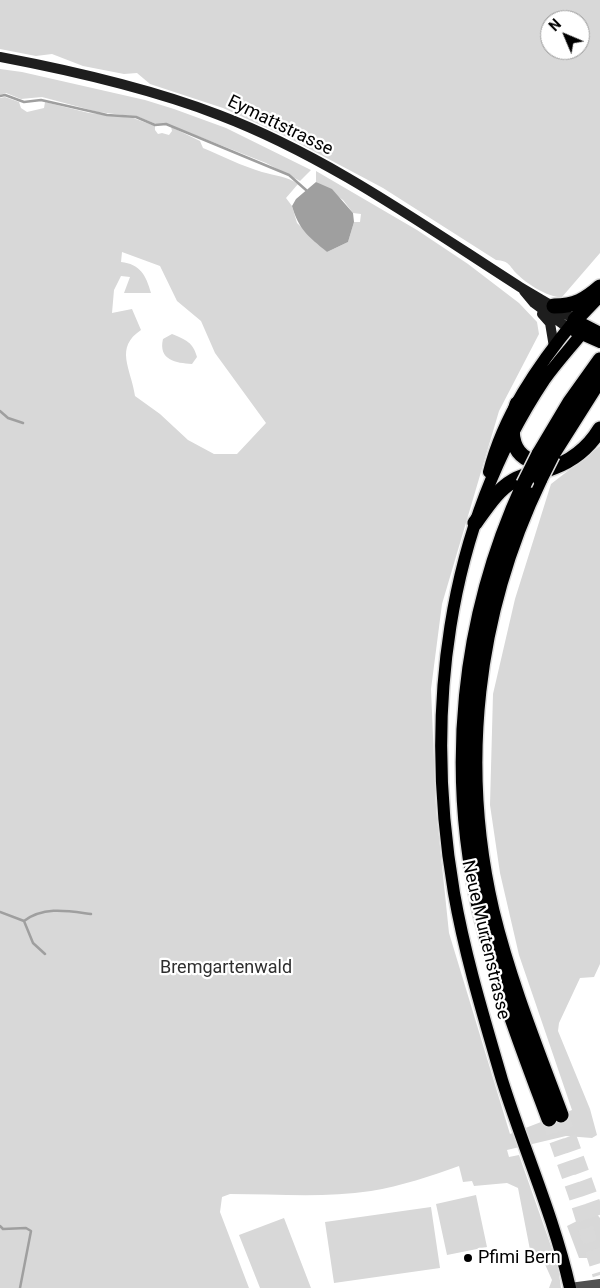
<!DOCTYPE html>
<style>
body{margin:0}
#map{position:relative;width:600px;height:1288px;overflow:hidden;background:#fff;font-family:Roboto,sans-serif}
canvas{display:block}
.north{position:absolute;left:540px;top:10px;width:50px;height:50px;box-sizing:border-box;background:#fff;border:1px solid #999;border-radius:50%;rotate:315deg;font-size:14px;font-weight:700;line-height:20px;text-align:center;color:#000}
.north::after{content:'';display:block;margin:auto;width:18px;height:22px;background:#000;clip-path:polygon(50% 0,100% 100%,50% 72%,0 100%)}
</style>
<div id="map">
<canvas width="600" height="1288"></canvas>
<div class="north">N</div>
</div>
<script>
const ctx = document.querySelector('canvas').getContext('2d');
ctx.lineJoin = 'round';
function fillPath(path, color) { ctx.fillStyle = color; ctx.fill(path, 'evenodd'); }
function strokePath(path, color, width, dash) { ctx.strokeStyle = color; ctx.lineWidth = width; ctx.lineCap = dash ? 'butt' : 'round'; ctx.setLineDash(dash || []); ctx.stroke(path); }
function drawText(font, color, halo, rows, align = 'center') {
  ctx.font = font + ' Roboto,sans-serif'; ctx.lineWidth = 4.5; ctx.setLineDash([]); ctx.textBaseline = 'middle'; ctx.strokeStyle = halo; ctx.fillStyle = color; for (const [text, x, y, turn = 0] of rows) {
    ctx.save(); ctx.translate(x, y); ctx.rotate((+turn || 0) * Math.PI / 180); ctx.textAlign = isNaN(turn) ? turn : align; if (halo) ctx.strokeText(text, 0, 0); ctx.fillText(text, 0, 0); ctx.restore();
  }
}
const green = new Path2D(`
 M0,0h600v253l-38,44c-13,1 -35,-13 -45,-23 -8,-8 -7,-13 -21,-14l-113,-72 -94,-50 -66,-30 -73,-24 -13,-11 -13,1 -41,-8 -31,-12 -16,2 -36,-7zM550,20h30v30h-30z
 M0,69l22,3 123,28 29,9 52,19 85,42 -11,11 -34,-18 -99,-39h-11l-17,-7 -41,-5 -56,-15 -21,2 -15,-6 -6,2z
 M5,97l14,5 2,6 6,4 17,-4 1,-6 44,11 44,5 22,8v4l3,4 4,-1 7,2 3,-4 -1,-4 29,14 3,7c19,8 39,18 59,24 14,4 24,4 36,12l-12,14 6,8 5,17 30,29 21,-10 6,-20h6l1,-8 -8,-1 -10,-13 -27,-18v-11l101,59 51,34 51,39 18,19 2,12 -40,77 -57,193 -11,85 5,119 13,125 61,201 62,-24 -53,-155 -19,-82 -10,-68 3,-111 22,-95 36,-115 49,-38v518l-6,13 -14,1 -21,45 -1,8 32,78 7,26 -5,3 -26,-2 -59,14 2,7 10,-2 39,111 3,22h-12l3,-8 -8,-18 -13,-7 -13,-67 -11,-5 -33,3 -2,-5 -9,1 -4,-16c-28,10 -58,20 -88,25 -46,7 -94,3 -141,3l-8,3 -2,15 29,76h-249v-1190zM122,252l38,14 17,35 24,20 14,32 51,70 -29,31h-23l-26,-14 -28,-26 -25,-18c-4,-28 -21,-48 6,-66l-9,-21 -20,4 2,-23 7,-14 9,1 -6,16h27c-5,-18 -11,-29 -30,-31z
 M172,334c14,6 21,8 25,23l-5,7c-16,-1 -34,-4 -29,-25z
 M476,1195l11,52 -40,8 -11,-51z
 M431,1207l9,61 -106,15 -9,-61z
 M595,1212l5,6v40h-21l-12,-32z
 M284,1218l27,70h-51l-21,-53z`);
const water = new Path2D(`
 M316,182l16,7 21,24 1,9 -6,20 -21,10c-19,-16 -28,-22 -35,-46l4,-7z`);
const stream = new Path2D(`
 M0,96l5,-1 19,7 17,-2 66,15 29,2 19,8 11,-1 123,51 17,15
 M0,411l8,7 15,5
 M0,912l24,9 9,22 12,11
 M24,921c20,-15 44,-10 67,-7
 M0,1226l3,3 23,-1 5,3 -11,57`);
const motorwayTunnel = new Path2D(`
 M561,1115l39,108
 M549,1119l27,77 24,79`);
const tertiary = new Path2D(`
 M570,1288l30,-4`);
const secondary = new Path2D(`
 M0,57c74,14 149,31 219,58 108,41 204,110 301,172 18,11 37,21 55,33
 M524,291l10,12 34,25
 M542,314l8,9 4,24`);
const primary = new Path2D(`
 M575,331l25,11
 M489,472c14,-56 49,-107 86,-152l25,13
 M570,1288c-16,-71 -46,-138 -68,-208 -18,-62 -37,-124 -48,-187 -30,-176 -10,-363 91,-514 13,-18 28,-34 42,-52`);
const motorway = new Path2D(`
 M554,306c21,0 31,-6 46,-19
 M575,320l20,-21
 M517,404c-9,27 -8,58 29,59
 M539,454l31,-52 30,-42
 M552,455l48,-76
 M540,479c-65,135 -82,286 -48,432 17,70 44,137 69,204
 M524,484c-62,135 -77,286 -43,431 17,70 43,137 68,204
 M475,523c11,-15 22,-33 38,-42 10,-6 22,-8 33,-11 23,-7 42,-21 54,-41`);
const motorwayBridge = new Path2D(`
 M540,479l12,-24
 M524,484l15,-30`);
const markers = [
 [468,1258,5,"#000"]
];
const streetNames = [
 ["Eymattstrasse",280,126,26],
 ["Neue Murtenstrasse",485,940,77]
];
const parkNames = [
 ["Bremgartenwald",226,968]
];
const poiNames = [
 ["Pfimi Bern",478,1258]
];
fillPath(green, '#d8d8d8');
fillPath(water, '#9f9f9f');
strokePath(stream, '#9f9f9f', 2.5);
strokePath(motorwayTunnel, '#d9d9d9', 15, [15, 8]);
strokePath(primary, '#dbdbdb', 15);
strokePath(motorway, '#dbdbdb', 18);
strokePath(tertiary, '#515151', 10);
strokePath(secondary, '#1e1e1e', 10);
strokePath(primary, '#000', 12);
strokePath(motorway, '#000', 15);
strokePath(motorwayBridge, '#dbdbdb', 18, []);
strokePath(motorwayBridge, '#000', 15);
for (const [x, y, r, color] of markers) { const dot = new Path2D(); dot.arc(x, y, r, 0, 2 * Math.PI); ctx.fillStyle = color; ctx.fill(dot); strokePath(dot, '#fff', 2); }
drawText('18px', '#000', '#fff', streetNames);
drawText('18px', '#2f2f2f', '#fff', parkNames);
drawText('18px', '#000', '#fff', poiNames, 'left');
</script>
